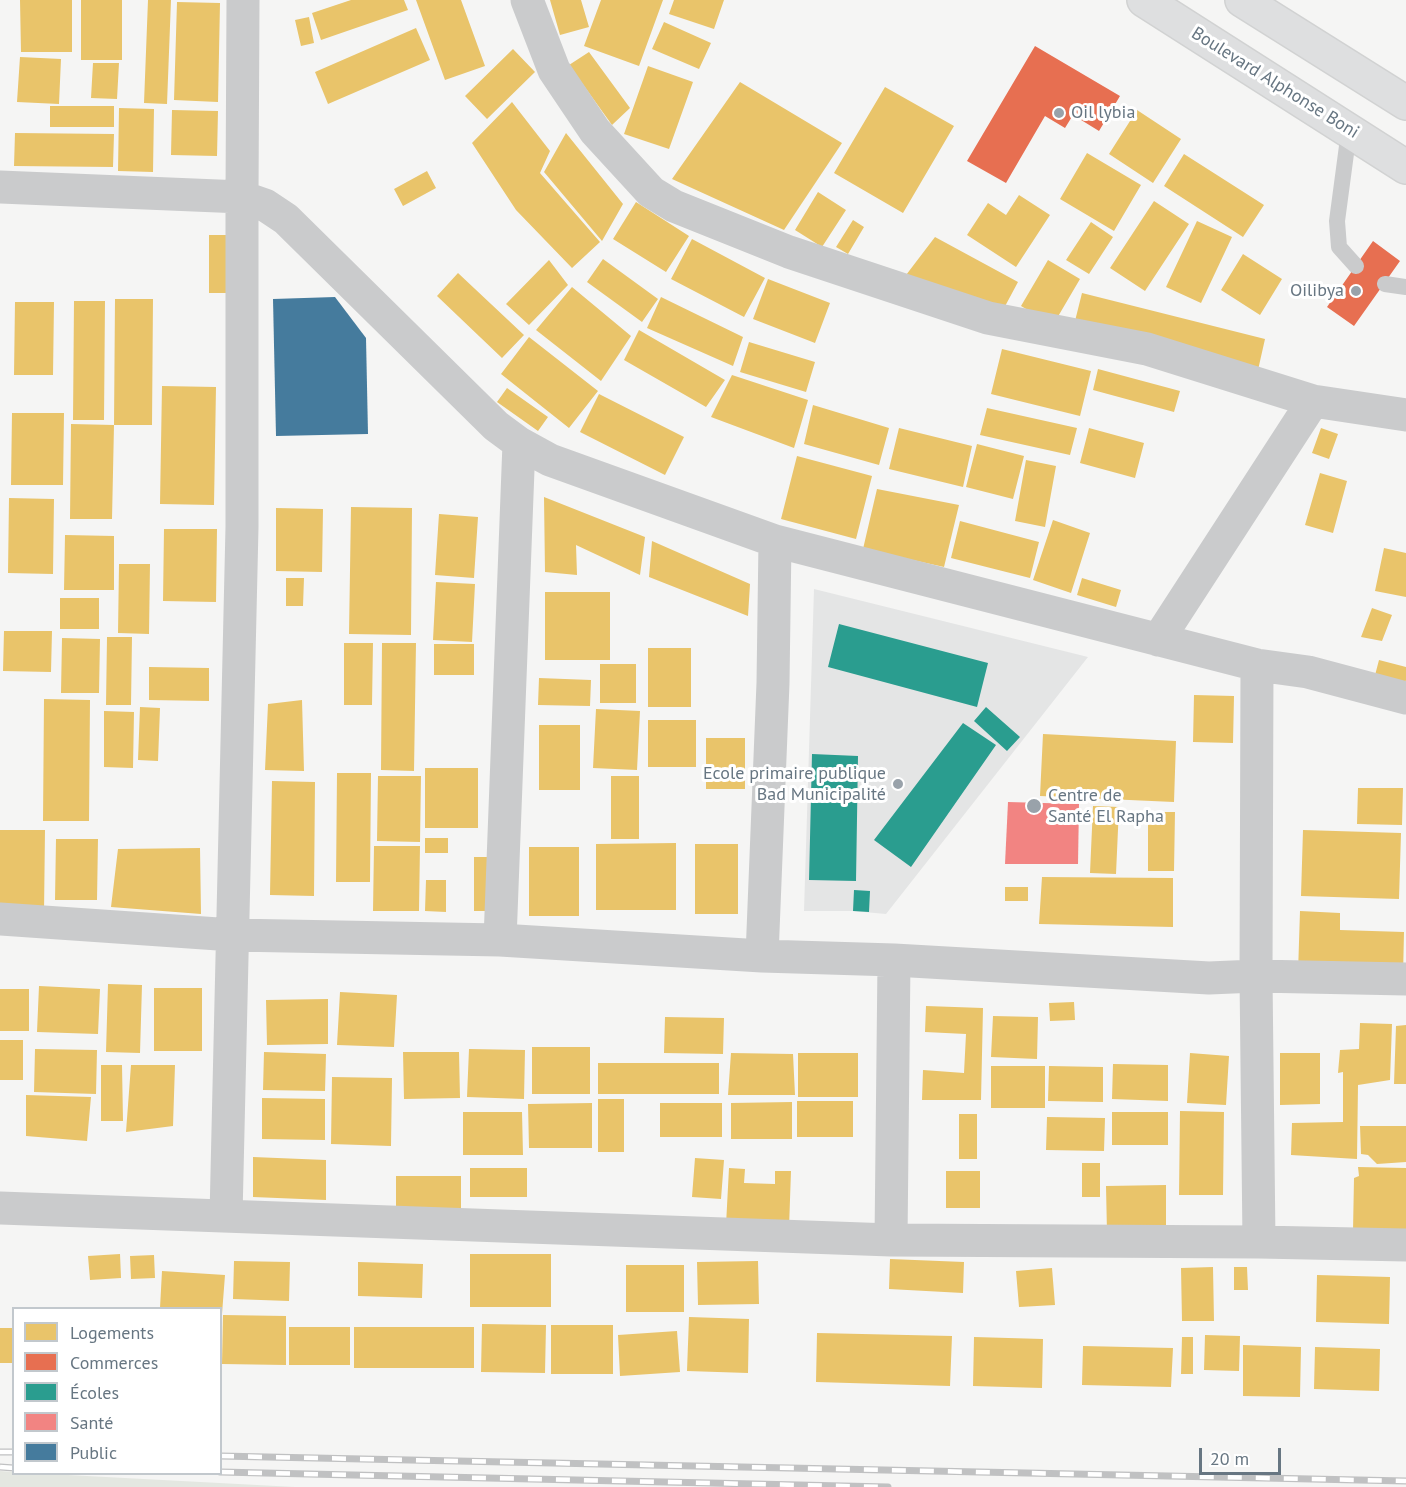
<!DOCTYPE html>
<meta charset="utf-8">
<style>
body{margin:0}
#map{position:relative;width:1406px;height:1487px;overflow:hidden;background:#f5f5f4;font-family:"PT Sans",sans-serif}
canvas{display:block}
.legend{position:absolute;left:12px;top:1307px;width:210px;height:168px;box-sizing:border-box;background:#fff;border:2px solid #c2c8cd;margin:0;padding:8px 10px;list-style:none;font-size:18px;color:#677682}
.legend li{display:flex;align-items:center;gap:12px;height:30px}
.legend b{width:30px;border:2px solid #c2c8cd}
.scale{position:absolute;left:1199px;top:1448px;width:82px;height:27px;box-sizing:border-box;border:3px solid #677682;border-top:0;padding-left:8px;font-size:18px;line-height:21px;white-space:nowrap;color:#677682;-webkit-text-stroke:4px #fff;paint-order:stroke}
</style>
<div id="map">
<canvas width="1406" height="1487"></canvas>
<ul class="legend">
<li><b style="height:16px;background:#e9c46a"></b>Logements</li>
<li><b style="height:16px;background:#e76f51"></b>Commerces</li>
<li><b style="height:16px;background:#2a9d8f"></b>Écoles</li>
<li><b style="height:16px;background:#f28482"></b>Santé</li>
<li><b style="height:16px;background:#457b9d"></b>Public</li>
</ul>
<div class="scale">20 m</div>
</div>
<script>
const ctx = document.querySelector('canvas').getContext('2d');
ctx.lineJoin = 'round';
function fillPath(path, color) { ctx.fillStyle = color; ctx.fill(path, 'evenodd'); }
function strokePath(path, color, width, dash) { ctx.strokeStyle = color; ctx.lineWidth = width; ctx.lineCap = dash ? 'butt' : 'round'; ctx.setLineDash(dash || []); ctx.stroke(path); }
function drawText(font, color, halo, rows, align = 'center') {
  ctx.font = font + ' "PT Sans",sans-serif'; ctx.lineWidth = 6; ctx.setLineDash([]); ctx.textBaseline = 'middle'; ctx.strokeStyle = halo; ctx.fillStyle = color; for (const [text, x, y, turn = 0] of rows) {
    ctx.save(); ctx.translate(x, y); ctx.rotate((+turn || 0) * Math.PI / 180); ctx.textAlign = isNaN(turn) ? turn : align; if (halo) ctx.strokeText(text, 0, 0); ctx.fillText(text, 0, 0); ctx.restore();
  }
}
const built = new Path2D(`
 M814,589l274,68 -202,257 -33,-3h-49z`);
const green = new Path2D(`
 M0,1471l13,1 1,2h35l246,13h-295z`);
const homes = new Path2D(`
 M20,0h52v52h-51z
 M81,0h41v60h-41z
 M148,0h23l-4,104 -23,-1z
 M351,0h53l4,10 -87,30 -9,-27z
 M416,0h45l24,66 -40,14z
 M550,0h31l8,27 -29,8z
 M601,0h62l-24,66 -55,-20z
 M674,0h50l-10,29 -45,-15z
 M177,2l43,1 -2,99 -44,-2z
 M309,17l5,26 -13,3 -6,-26z
 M664,22l47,21 -12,26 -47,-20z
 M416,28l14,32 -102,44 -13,-32z
 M513,49l22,23 -48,47 -22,-23z
 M589,52l41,56 -18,17 -43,-60z
 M20,57l41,2 -2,45 -42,-2z
 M93,63h26l-2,36 -26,-1z
 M648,66l45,16 -24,67 -45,-15z
 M740,82l102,61 -58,87 -112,-51z
 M885,87l69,39 -51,87 -69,-40z
 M512,102l38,49 -10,22 60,69 -28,26 -56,-58 -44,-67z
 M50,106h64v21h-64z
 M119,108l35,1 -1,63 -35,-1z
 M172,110l46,1 -1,45 -46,-1z
 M1137,110l44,29 -28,44 -44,-29z
 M15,133l99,1 -1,33 -99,-1z
 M566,133l57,71 -21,37 -58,-69z
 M1087,153l54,32 -27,46 -54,-32z
 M1184,154l80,51 -21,32 -79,-51z
 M427,171l9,17 -33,18 -9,-17z
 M818,192l28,18 -24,37 -27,-17z
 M1019,195l31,20 -34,52 -49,-32 21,-32 18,12z
 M1154,201l35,23 -44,67 -35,-23z
 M636,202l53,34 -23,36 -53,-33z
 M853,220l11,7 -16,27 -12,-7z
 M1197,221l35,16 -31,66 -35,-16z
 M1091,222l22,15 -24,37 -23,-14z
 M209,235h22v58h-22z
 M935,237l83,45 -15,28 -100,-31z
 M692,239l73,39 -21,39 -73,-38z
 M1243,254l39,25 -22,36 -39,-25z
 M603,259l55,40 -16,23 -55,-40z
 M549,260l19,25 -39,40 -23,-21z
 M1048,260l32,19 -27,46 -32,-19z
 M458,273l66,62 -22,23 -65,-62z
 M768,279l62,24 -15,40 -62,-24z
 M572,287l59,49 -30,45 -65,-51z
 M1082,293l183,46 -7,31 -184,-45z
 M661,297l82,40 -10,29 -86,-38z
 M115,299h38l-1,126h-38z
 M74,301h31l-1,119h-31z
 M15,302h39l-1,73h-39z
 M639,330l86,50 -19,27 -82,-47z
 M529,337l69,54 -29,37 -68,-54z
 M749,342l66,20 -9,30 -66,-20z
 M1002,349l89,22 -11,45 -89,-22z
 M1098,369l82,22 -6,21 -81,-22z
 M732,375l76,25 -14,48 -83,-31z
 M162,386l54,1 -2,118 -54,-1z
 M507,388l41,29 -10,14 -41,-29z
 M599,394l85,43 -19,38 -85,-43z
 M813,405l76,23 -10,37 -75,-21z
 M987,408l90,20 -7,27 -90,-20z
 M12,413h52l-1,72h-52z
 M71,424l43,1 -2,94h-42z
 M899,428l73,18 -9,41 -74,-18z
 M1089,428l55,15 -9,35 -55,-15z
 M1321,428l17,6 -9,25 -17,-6z
 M977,444l47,12 -11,43 -47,-12z
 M797,456l75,20 -16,63 -75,-20z
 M1026,460l30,6 -11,61 -30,-6z
 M1320,473l27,8 -14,52 -28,-8z
 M877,489l82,16 -15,62 -81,-18z
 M544,497l101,40 -5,38 -64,-30 1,30 -32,-3z
 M9,498l45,1 -1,75 -45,-1z
 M351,507l61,1 -1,127 -62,-1z
 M276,508l47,1 -1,63 -46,-1z
 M439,514l39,3 -4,61 -39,-3z
 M1053,520l37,13 -19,60 -38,-13z
 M960,521l79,21 -9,36 -79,-20z
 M164,529h53l-1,73 -53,-1z
 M65,535l49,1v54h-50z
 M652,541l98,43 -2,32 -99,-39z
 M1384,548l22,5v44l-31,-6z
 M119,564h31l-1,70 -31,-1z
 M286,578h18l-1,28h-17z
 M1082,578l39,12 -5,17 -39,-12z
 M436,582l39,2 -3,58 -39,-2z
 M545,592h65v68h-65z
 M60,598h39v31h-39z
 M1372,608l20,7 -10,26 -21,-4z
 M4,631h48l-1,41 -48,-1z
 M107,637h25l-1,68h-25z
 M62,638l38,1 -1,54h-38z
 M344,643h29l-1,62h-28z
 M382,643h34l-2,128 -33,-1z
 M434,644h40v31h-40z
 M648,648h43v59h-43z
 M1379,660l27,7v13l-2,7 -30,-8z
 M600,664h36v39h-36z
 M149,667l60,1v33l-60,-1z
 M539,678l52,2 -1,26 -52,-1z
 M1194,695l40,1 -1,47 -40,-1z
 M44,699l46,1 -1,121h-46z
 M302,700l2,71 -39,-1 3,-66z
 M140,707l20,1 -2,53 -20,-1z
 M596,709l44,2 -3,59 -44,-2z
 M104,711l30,1 -1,56 -29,-1z
 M648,720h48v47h-48z
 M539,725h41v65h-41z
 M1043,734l133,7 -2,61 -134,-6z
 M706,738h39v51h-39z
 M425,768h53v60h-53z
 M337,773h34l-1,109h-34z
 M378,776h43l-1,66 -43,-1z
 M611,776h28v63h-28z
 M272,781l43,1 -1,114 -44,-1z
 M1358,788h45l-1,37 -45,-1z
 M1093,806l26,1 -3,67 -26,-1z
 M1148,812h27l-1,59h-26z
 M0,830h45l-1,83h-44z
 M1303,830l98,3 -2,66 -98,-3z
 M425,838h23v15h-23z
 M56,839h42l-1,61h-42z
 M676,843v67h-80v-66z
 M695,844h43v70h-43z
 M374,846h46l-1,65h-46z
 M529,847h50v69h-50z
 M200,848l1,66 -90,-7 7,-58z
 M474,857h25v54h-25z
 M1042,877l131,1v49l-134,-3z
 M426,880h20v32l-21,-1z
 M1005,887h23v14h-23z
 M1300,911l40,2v17l64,2 -1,44 -105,-3z
 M108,984l34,1 -2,68 -34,-1z
 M39,986l61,3 -2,45 -61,-2z
 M154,988h48v63h-48z
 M0,989h29v42h-29z
 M340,992l57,3 -3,52 -57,-2z
 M328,999v45l-61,1 -1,-45z
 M1074,1002l1,18 -25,1 -1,-18z
 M926,1006l57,2 -2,92h-59l1,-30 41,3 2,-39 -41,-2z
 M993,1016l45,1 -1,42 -46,-2z
 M665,1017l59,1 -1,36 -59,-1z
 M1360,1023l32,1 -2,56 -32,5 -1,74 -66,-4 1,-32 51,-1v-50l-5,1 2,-23 19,-1z
 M1406,1025v59h-12l2,-58z
 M0,1040h23v40h-23z
 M532,1047h58v47h-58z
 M35,1049l62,1 -1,44 -62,-2z
 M469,1049l56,1 -1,49 -57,-2z
 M264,1052l62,2 -1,37 -62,-1z
 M403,1052h56l1,46 -56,1z
 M731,1053l62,1 2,41h-67z
 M798,1053h60v44h-60z
 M1190,1053l39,3 -3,49 -39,-2z
 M1280,1053h40v51l-40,1z
 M598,1063h121v31h-121z
 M1113,1064l55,1v36l-56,-2z
 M101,1065h21l1,56h-22z
 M131,1065h44l-2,61 -47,6z
 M991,1066h54v42h-54z
 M1049,1066l54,1v35l-55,-1z
 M332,1077l60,1 -1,68 -60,-2z
 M26,1095l65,2 -4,44 -61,-5z
 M262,1098l63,1v41l-63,-1z
 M598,1099h26v53h-26z
 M797,1101h56v36h-56z
 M792,1102v37h-61v-36z
 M592,1103v45h-63l-1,-44z
 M660,1103h62v34h-62z
 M1180,1111l44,1 -1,83h-44z
 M463,1112h59l1,43h-60z
 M1112,1112h56v33h-56z
 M959,1114h18v45h-18z
 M1047,1117l58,1 -1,33 -58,-1z
 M1360,1126h46v36l-29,2 -9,-9 -7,-1z
 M253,1157l73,3v40l-73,-3z
 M695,1158l29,2 -3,39 -29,-2z
 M1082,1163h18v34h-18z
 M1358,1167l48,1v63h-53l1,-53 5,-2z
 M470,1168h57v29h-57z
 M729,1168l16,1 -1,14 31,1v-13h16l-2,57 -63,-3z
 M946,1171h34v37h-34z
 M396,1176h65v41h-65z
 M1166,1185v47l-59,1 -1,-47z
 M120,1254l1,24 -31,2 -2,-24z
 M470,1254h81v53h-81z
 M154,1255l1,23 -24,1 -1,-23z
 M890,1259l74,3 -1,31 -74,-4z
 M234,1261l56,1 -1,39 -56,-2z
 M758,1261l1,43 -61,1 -1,-43z
 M358,1262l65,2 -1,34 -64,-2z
 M626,1265h58v47h-58z
 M1213,1267l1,54h-32l-1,-53z
 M1234,1267h13l1,23h-14z
 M1052,1268l3,37 -36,2 -3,-36z
 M162,1271l63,4 -3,39h-2v-6h-60z
 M1317,1275l73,2 -1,47 -73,-2z
 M223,1315l63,1v49l-64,-1z
 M689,1317l60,2 -1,54 -61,-2z
 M482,1324l64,1 -1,48 -64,-1z
 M551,1325h62v49h-62z
 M289,1327h61v38h-61z
 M354,1327h120v41h-120z
 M0,1328h14v35h-14z
 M677,1331l3,41 -60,4 -2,-41z
 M817,1333l135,3 -2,50 -134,-4z
 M1205,1335l35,1 -1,35 -35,-1z
 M974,1337l69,2 -1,49 -69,-2z
 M1182,1337h11v37h-12z
 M1243,1345l58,2 -1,50 -57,-1z
 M1083,1346l90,2 -2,39 -89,-2z
 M1315,1347l65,2 -1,42 -65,-2z`);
const shops = new Path2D(`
 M1035,46l85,50 -21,35 -26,-16 -8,13 -20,-12 -39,67 -39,-22z
 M1373,241l27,20 -46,65 -27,-19z`);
const schools = new Path2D(`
 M839,624l149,39 -11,44 -149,-40z
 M986,707l34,30 -13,14 -33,-30z
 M963,723l33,22 -85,122 -37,-27z
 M812,754l46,2 -2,125 -47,-1z
 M854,890l16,1 -1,21 -16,-1z`);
const health = new Path2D(`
 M1008,802l71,2 -1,60h-73z`);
const public = new Path2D(`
 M335,297l31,41 2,96 -92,2 -3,-137z`);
const lane = new Path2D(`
 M1349,131l-12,90 2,26 17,19
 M1385,284l21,3`);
const street = new Path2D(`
 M527,0l27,70 41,61 56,61 23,14 115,46 199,66 159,31 166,52 93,14
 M0,187l242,10 23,8 21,14 210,207 23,17 31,17 225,81 482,124 51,7 98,26
 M1158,640l155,-239
 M1257,665l-1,311 3,266
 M0,919l233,16 267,5 262,16 132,4 315,18 47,-2 150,3
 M500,940l19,-497
 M762,956l11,-273 2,-142
 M0,1208l891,32 368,2 147,3
 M226,1216l16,-689v-330l1,-197
 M891,1240l3,-280`);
const primary = new Path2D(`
 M1144,0l262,167
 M1242,0l164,103`);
const rail = new Path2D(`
 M0,1452h14
 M220,1456l1186,25
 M0,1467l14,1
 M220,1472l668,15`);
const markers = [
 [1059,113,6,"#99a2aa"],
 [1356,291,6,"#99a2aa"],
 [898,784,6,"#99a2aa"],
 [1034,806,8,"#99a2aa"]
];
const streetNames = [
 ["Boulevard Alphonse Boni",1275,83,32]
];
const poiNames = [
 ["Oil lybia",1071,113],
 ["Oilibya",1344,291,"right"],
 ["Ecole primaire publique",886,774,"right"],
 ["Bad Municipalité",886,795,"right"],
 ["Centre de",1048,796],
 ["Santé El Rapha",1048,817]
];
fillPath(built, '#e4e5e5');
fillPath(green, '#e4e7e1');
fillPath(homes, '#e9c46a');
fillPath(shops, '#e76f51');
fillPath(schools, '#2a9d8f');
fillPath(health, '#f28482');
fillPath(public, '#457b9d');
strokePath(primary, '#d1d2d2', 36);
strokePath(lane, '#cacbcc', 16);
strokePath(street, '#cacbcc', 33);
strokePath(primary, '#dedfe0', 33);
strokePath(rail, '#c0c1c2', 7);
strokePath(rail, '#fff', 4.5, [14]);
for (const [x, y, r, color] of markers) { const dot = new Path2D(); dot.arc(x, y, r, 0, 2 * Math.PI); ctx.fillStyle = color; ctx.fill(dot); strokePath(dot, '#fff', 2); }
drawText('18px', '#677682', '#fff', streetNames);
drawText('18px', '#677682', '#fff', poiNames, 'left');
</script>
